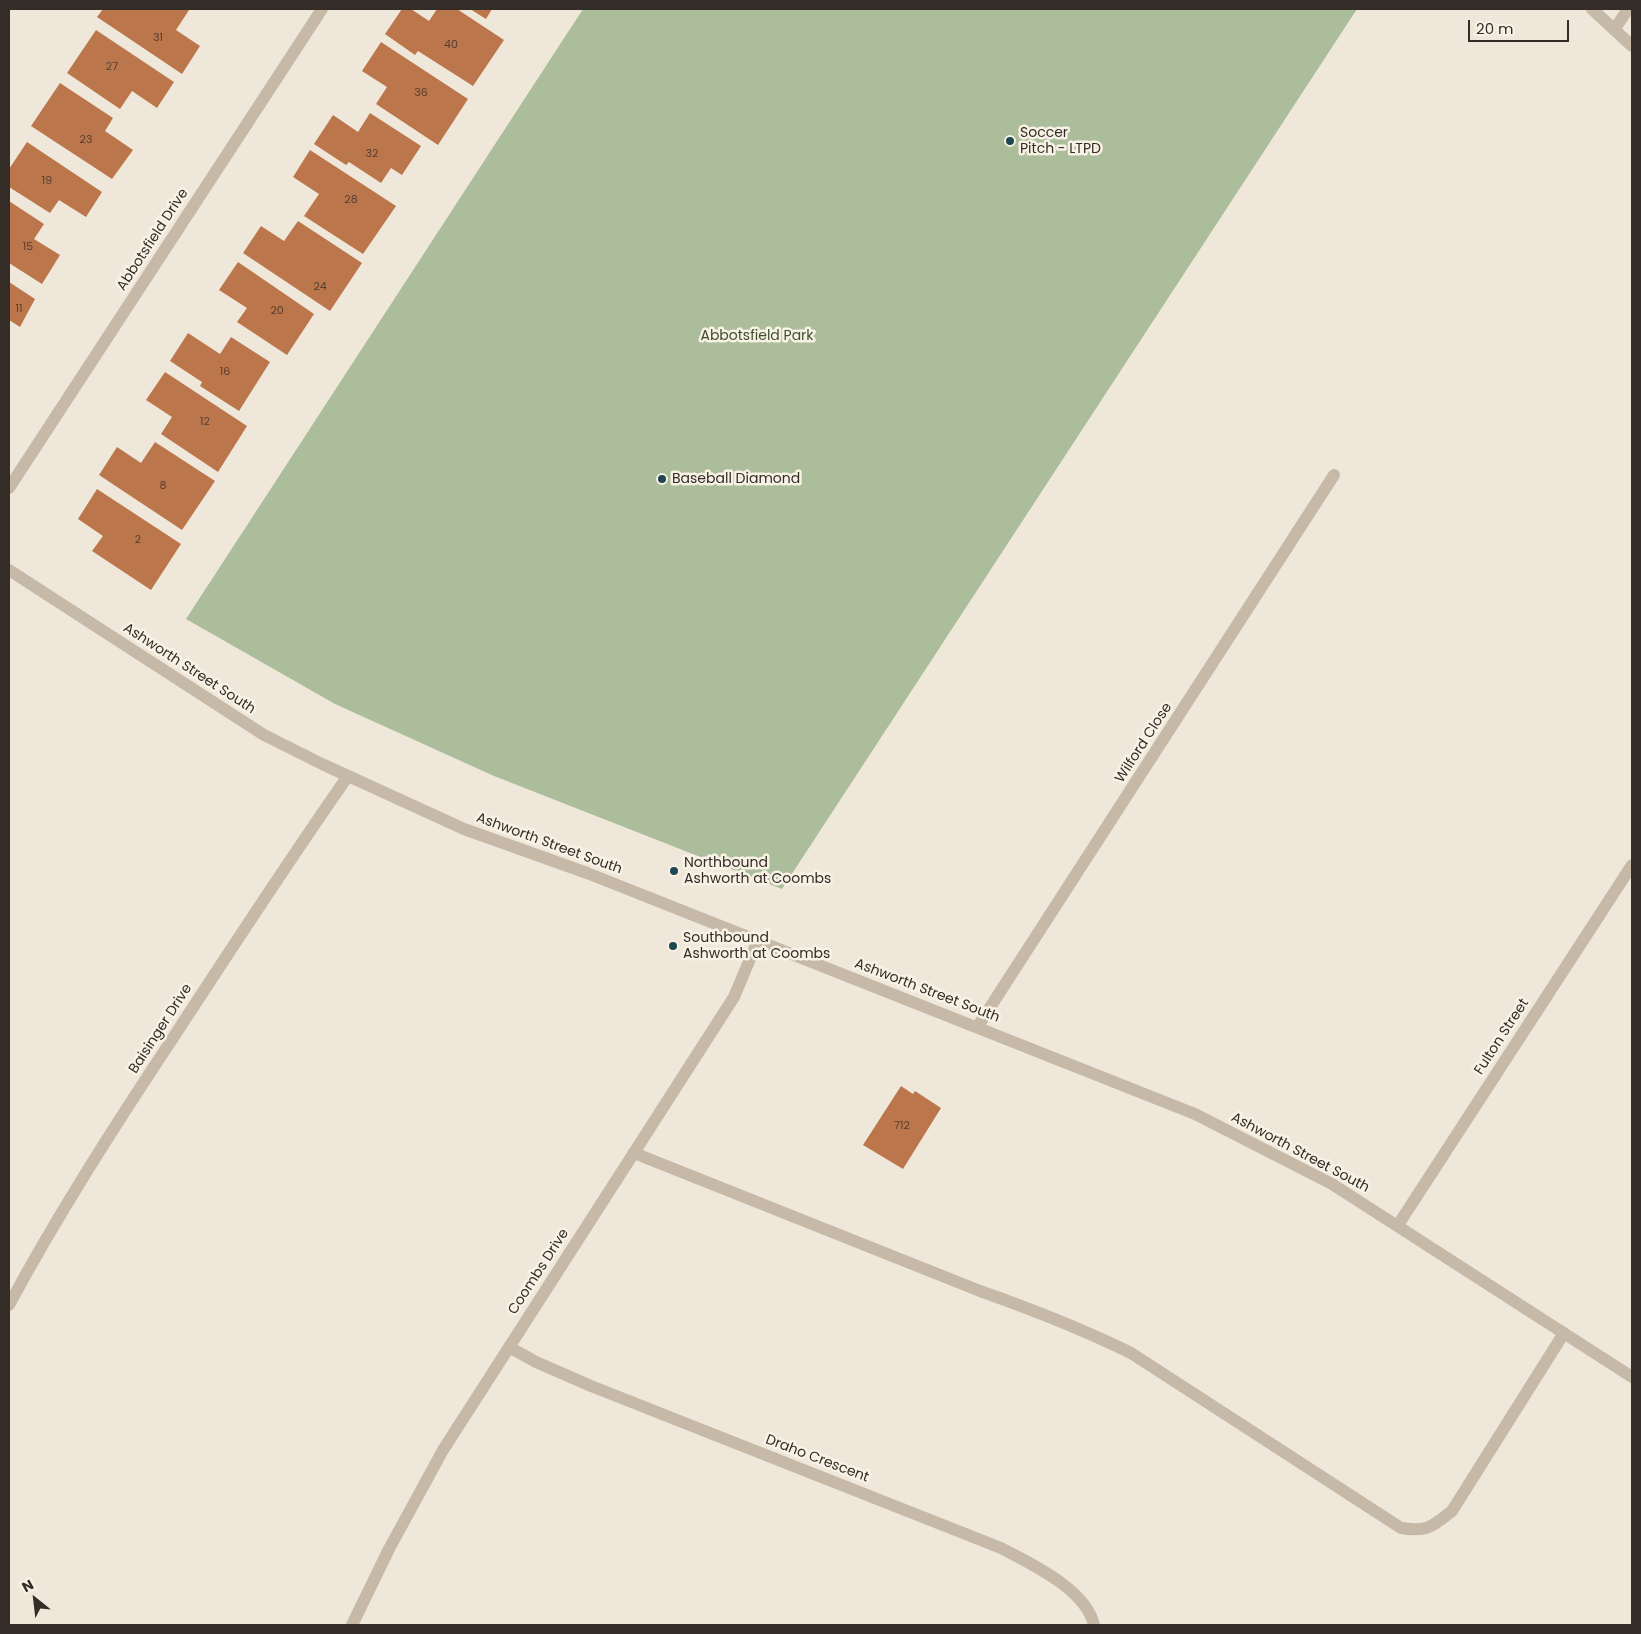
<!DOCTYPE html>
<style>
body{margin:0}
#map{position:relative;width:1641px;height:1634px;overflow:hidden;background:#efe8da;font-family:Poppins,sans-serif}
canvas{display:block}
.frame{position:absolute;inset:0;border:10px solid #332c27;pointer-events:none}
.north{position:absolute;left:10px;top:1574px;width:50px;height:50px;-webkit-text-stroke:4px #f7f2e5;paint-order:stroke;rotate:331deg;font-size:14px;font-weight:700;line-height:20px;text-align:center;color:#332c27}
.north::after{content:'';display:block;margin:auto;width:18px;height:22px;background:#332c27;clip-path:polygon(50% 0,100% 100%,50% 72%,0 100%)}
.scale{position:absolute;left:1468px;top:20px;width:101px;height:22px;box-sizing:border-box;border:2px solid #332c27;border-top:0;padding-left:6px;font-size:15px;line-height:18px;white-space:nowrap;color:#332c27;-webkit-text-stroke:4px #f7f2e5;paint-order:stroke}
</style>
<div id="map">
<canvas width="1641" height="1634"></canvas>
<div class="frame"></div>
<div class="north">N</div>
<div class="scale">20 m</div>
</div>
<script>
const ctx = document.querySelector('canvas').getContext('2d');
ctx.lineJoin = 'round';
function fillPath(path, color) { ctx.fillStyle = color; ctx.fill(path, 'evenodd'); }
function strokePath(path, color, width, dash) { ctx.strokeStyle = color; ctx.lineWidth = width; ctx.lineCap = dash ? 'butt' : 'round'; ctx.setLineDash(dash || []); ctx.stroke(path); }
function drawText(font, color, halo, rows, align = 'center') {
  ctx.font = font + ' Poppins,sans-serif'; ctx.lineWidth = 5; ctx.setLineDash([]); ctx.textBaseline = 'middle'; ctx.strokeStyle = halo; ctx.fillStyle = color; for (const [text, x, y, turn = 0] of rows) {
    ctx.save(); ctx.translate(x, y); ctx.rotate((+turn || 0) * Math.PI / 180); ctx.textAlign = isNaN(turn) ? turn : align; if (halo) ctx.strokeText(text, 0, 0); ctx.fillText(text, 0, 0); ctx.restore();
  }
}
const green = new Path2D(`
 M583,9h774l-575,880 -288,-113 -159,-72 -149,-85z`);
const building = new Path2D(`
 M103,9h83l3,1 -13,20 24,16 -18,28 -85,-57z
 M402,9h9l18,12 8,-12h20l47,31 -31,46 -55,-35 -3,4 -30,-21z
 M470,9h22l-6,10z
 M96,30l78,52 -17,26 -25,-17 -12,18 -53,-36z
 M381,42l87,57 -30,46 -62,-41 11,-17 -25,-16z
 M60,83l53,35 -8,13 28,19 -21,29 -81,-53z
 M370,113l51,33 -19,29 -11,-7 -10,15 -32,-21 -3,3 -32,-21 19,-29 25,17z
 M27,142l75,50 -16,25 -27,-17 -9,13 -41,-26v-18z
 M310,150l86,56 -33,48 -59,-38 15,-22 -26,-17z
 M9,201l35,23 -10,15 26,16 -18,29 -33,-21z
 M298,221l64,42 -32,48 -87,-58 18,-27 23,15z
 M238,262l76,52 -27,41 -50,-33 10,-14 -28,-18z
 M9,282l26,17 -15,28 -11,-7z
 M188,333l32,21 11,-17 39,25 -31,49 -39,-25 2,-4 -32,-21z
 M165,372l82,54 -29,46 -57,-38 11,-17 -26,-17z
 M155,442l60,39 -33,49 -83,-55 18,-28 24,16z
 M97,489l84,55 -30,46 -59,-39 11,-15 -25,-17z
 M901,1086l12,8 2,-3 26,17 -38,61 -40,-24z`);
const service = new Path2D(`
 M634,1153l346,138c51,18 102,38 151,62l270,175c26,4 31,-1 51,-17l112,-178`);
const minor = new Path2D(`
 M1592,9l40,37
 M1614,30l14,-21
 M9,488l313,-479
 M9,570l255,165 58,29 142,65 123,44 608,241 137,70 300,193
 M978,1026l356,-551
 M1398,1225l234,-360
 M9,1305c49,-91 105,-178 162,-264 58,-89 116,-178 177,-265
 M509,1347l27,15 55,24 410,162c30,16 85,41 93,77
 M352,1625l37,-76 54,-99 291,-453 24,-57`);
const markers = [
 [1010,141,5,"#204651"],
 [662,479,5,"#204651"],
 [674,871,5,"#204651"],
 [673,946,5,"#204651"]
];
const numberNames = [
 ["31",158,38],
 ["40",451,45],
 ["27",112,67],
 ["36",421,93],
 ["23",86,140],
 ["32",372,154],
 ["19",47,181],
 ["28",351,200],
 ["15",28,247],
 ["24",320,287],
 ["11",19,309],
 ["20",277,311],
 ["16",225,372],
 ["12",205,422],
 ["8",163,486],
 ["2",138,540],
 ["712",902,1126]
];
const poiNames = [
 ["Soccer",1020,133],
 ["Pitch - LTPD",1020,149],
 ["Baseball Diamond",672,479],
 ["Northbound",684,863],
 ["Ashworth at Coombs",684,879],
 ["Southbound",683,938],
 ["Ashworth at Coombs",683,954]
];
const streetNames = [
 ["Abbotsfield Drive",153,240,-57],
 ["Ashworth Street South",189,669,33],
 ["Wilford Close",1144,743,-57],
 ["Ashworth Street South",549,844,20],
 ["Ashworth Street South",927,991,21],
 ["Baisinger Drive",161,1029,-57],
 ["Fulton Street",1502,1037,-57],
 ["Ashworth Street South",1300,1153,28],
 ["Coombs Drive",539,1272,-57],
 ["Draho Crescent",817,1459,21]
];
const parkNames = [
 ["Abbotsfield Park",757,336]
];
fillPath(green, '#acbd9b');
fillPath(building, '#bc764b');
strokePath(service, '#c6b9a7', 12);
strokePath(minor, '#c6b9a7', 12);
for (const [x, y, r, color] of markers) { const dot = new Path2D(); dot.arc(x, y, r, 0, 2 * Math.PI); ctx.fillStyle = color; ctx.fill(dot); strokePath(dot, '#f7f2e5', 2); }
drawText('11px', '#553e30', null, numberNames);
drawText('14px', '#332c27', '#f7f2e5', poiNames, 'left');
drawText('14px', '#332c27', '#f7f2e5', streetNames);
drawText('14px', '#3d4f2d', '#f7f2e5', parkNames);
</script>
